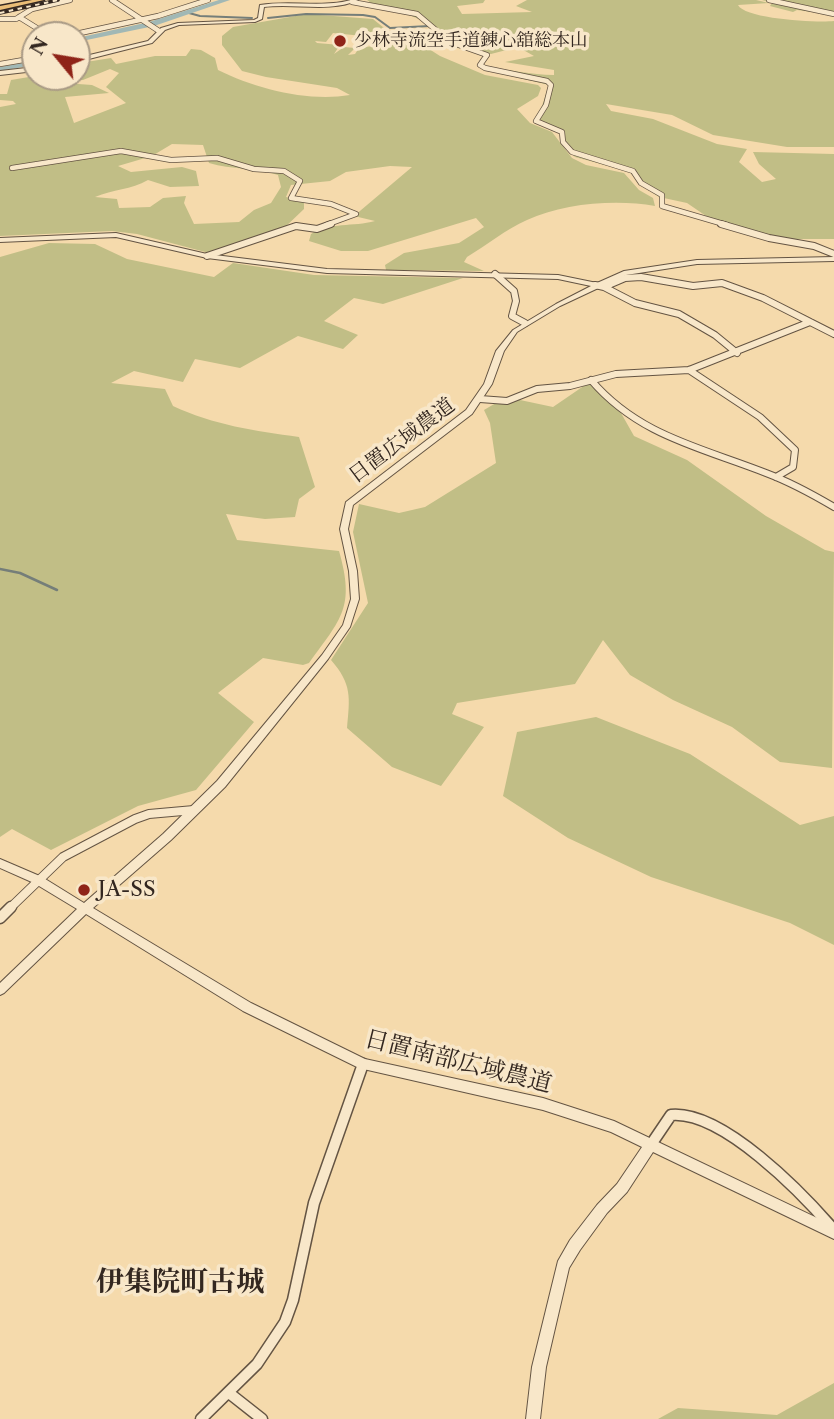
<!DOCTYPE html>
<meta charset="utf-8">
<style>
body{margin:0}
#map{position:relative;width:834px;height:1419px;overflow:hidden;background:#f5daac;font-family:"Libre Caslon Text",serif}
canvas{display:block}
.north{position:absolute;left:21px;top:21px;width:70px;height:70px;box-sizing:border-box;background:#f8e7c9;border:2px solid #a99a85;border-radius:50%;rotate:300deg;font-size:19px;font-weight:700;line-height:28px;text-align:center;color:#332720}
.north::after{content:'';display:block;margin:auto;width:24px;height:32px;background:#8f2418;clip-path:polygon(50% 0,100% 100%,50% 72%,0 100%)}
</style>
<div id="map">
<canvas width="834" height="1419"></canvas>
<div class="north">N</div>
</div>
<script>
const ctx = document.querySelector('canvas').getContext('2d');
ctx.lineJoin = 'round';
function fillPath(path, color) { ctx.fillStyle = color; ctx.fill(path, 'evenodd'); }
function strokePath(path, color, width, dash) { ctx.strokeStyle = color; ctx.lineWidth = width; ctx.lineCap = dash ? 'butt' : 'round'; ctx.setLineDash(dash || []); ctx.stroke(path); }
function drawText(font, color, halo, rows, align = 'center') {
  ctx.font = font + ' "Libre Caslon Text","Noto Serif JP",serif'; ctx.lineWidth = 7; ctx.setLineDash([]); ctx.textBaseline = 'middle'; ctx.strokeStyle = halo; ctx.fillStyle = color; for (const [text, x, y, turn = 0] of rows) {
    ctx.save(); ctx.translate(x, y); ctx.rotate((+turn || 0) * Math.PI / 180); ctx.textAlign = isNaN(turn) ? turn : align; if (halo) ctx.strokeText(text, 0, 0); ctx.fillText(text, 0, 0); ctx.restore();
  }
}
const green = new Path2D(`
 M367,0h118l-2,3 -26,3 5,8 70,-2 -16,-6 11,-6h229l13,3 -31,2c7,14 79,18 96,16v126h-47l-74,-12 -41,-20 -66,-11 5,7 42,8 64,25 30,5 -8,13 23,20 14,-3 -17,-15 -6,-12 81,2v85h-43l-10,3 -72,-24 -22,-15 -28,-6 -21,-14 -7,-11 -56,-15 -9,-8 -3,-14 -23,-12 -2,-5 11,-33 -64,-15 2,-2c24,1 43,7 67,7v-5l-49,-8 29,-6 -16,-9 -27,7 -32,-6 -13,-5 -25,-23 -12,-5 5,-3 -55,-6v-3h12z
 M762,0h72v15l-37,-5 -4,2 -23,-6 2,-3z
 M307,14l66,5 16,13 26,8 25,16 45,19 53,10 3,3 -3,8 -21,13 13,14 22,9 20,26 14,7 38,8 15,17 14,8 2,8c-38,-7 -92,-3 -128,14 -21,9 -40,25 -60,37l-3,5 20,9 -98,-1 -1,-5 19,-12 55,-10 25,-16 -8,-9 -108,33h-27l-32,-10 2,-7c19,-12 42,-7 64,-13l-21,-5 58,-49 -22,-1 -44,6 -16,9 -39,4 -5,12 18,4v8l-23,22 -72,22 -72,-19 -25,-3 -112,5v-129l16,-3 -3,-3 -13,-1v-6h7l4,-14 24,-4 42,1v-6l10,-3 -1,-6 25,-4 5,6 39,-8h31l5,-7 10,1 14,8 3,12c38,19 90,32 132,25l-13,-7 -71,-11 -24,-6 -20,-26v-9l11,-9zM333,33l40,4 4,5 -4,4 -14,2 -4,6 -7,1 7,-7 -11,-1 -10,7 6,-9 -23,-2 -2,-2 11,1zM110,69l9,4 -13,14 20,16 -52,20 -9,-26 44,-4 -17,-8 -41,-3 6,-3 26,1zM172,144l31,1 6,18c23,7 46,4 69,12l3,12 -10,16 -17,7 -15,12 -45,2 -10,-21 2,-7 -23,2 -13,9 -31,1 -2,-9 -22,-2c18,-8 36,-7 53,-17l22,7 29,-1 -3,-15 -14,-4 -51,5 -13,-6 34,-10z
 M49,243l46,1 32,15 87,18 19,-14 81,12 149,3 -80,26 -29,-6 -30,23 34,14 -15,14 -45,-13 -58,32 -45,-9 -12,23 -49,-11 -23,12 54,6 8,17c41,19 82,25 126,31l16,50 -16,12 -4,18 -30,2 -39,-5 11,26 102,11c16,56 3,67 -30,112l-6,2 -40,-7 -45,35 36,29 -58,68 -58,16 -87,44 -39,-21 -12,8v-580z
 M591,381l30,32 13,23 53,24 79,56 59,34 9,2 -2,216 -52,-6 -48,-35 -59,-27 -43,-25 -27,-35 -28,44 -118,19 -5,11 32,13 -43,59 -49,-19 -45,-39c3,-31 5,-44 -16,-68l37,-57 -15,-71 6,-28 40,9 26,-6 71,-44 -6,-40 -6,-13 22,-13 47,10z
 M596,717l94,37 110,71 34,-9v129l-44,-22 -139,-46 -83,-39 -65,-42 14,-64z
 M834,1383v36h-176l20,-11 99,7z`);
const streamFar1 = new Path2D(`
 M189,13l11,3 52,2
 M268,18l38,-4 57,1 12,2 15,11 40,-2`);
const stream = new Path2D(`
 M0,569l20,4 37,17`);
const river = new Path2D(`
 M219,0h11l-76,26 -77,16v-4l72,-16z
 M35,61v4l-35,6v-4z`);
const minorFar3 = new Path2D(`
 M112,0l47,31
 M769,0l65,14
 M352,2l65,12 33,28 37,13 -7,10 5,3 62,13 4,4 -5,20 -10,16 26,11 1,10 9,10 61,19 8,12 21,12v11l65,19
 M19,17l29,18
 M0,19h16l16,-10 38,-9
 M71,35l87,-19 50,-16
 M0,64l35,-6
 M12,168l109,-17 50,9 46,-2 37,11 30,2 16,10 -9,17 40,6 25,10 -30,11`);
const minorFar2 = new Path2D(`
 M721,224l48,14 45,8 20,8
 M207,256l89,-30 21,3 14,-5
 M495,274l19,17 2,10 -4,15 13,7
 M595,285l9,2 21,-9 16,-1 52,9 29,-3 41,15 71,36
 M604,287l31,16 44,11 36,21 22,18
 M689,370l71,47 35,33 -2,17 -17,10
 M591,380c48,56 109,67 175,93 24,9 46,21 68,34
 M480,399l27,2 30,-12 33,-3 46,-12 73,-4 121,-48`);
const minorFar1 = new Path2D(`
 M9,909l54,-52 72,-38 14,-5 45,-4`);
const minor = new Path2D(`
 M0,918l11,-11
 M650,1146l21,-31c51,-5 131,78 163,115
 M229,1393l33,26
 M201,1419l56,-55 28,-42 8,-22 21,-97 49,-139`);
const tertiary = new Path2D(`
 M351,0h7c-28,13 -63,3 -94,7l-2,12 -7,3 -76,3 -14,5 -13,13 -75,19v-4l71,-17 13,-13 17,-5 76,-3 4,-2 2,-13c30,-5 61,3 91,-5z
 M35,67v4l-35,4v-4z
 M116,233l91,21 120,15 231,6 39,8 27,-12 73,-11 137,-3v4l-137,3 -71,11 -66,31 -43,26 -13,19 -12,33 -20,30 -119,91 -5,24 9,42 2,28 -9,28 -22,32 -103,128 -54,53 -78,68 158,95 114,56 178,39 71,23 220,105v13l-181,-87 -26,40 -20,21 -27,37 -11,18 -23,99 -6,52h-14l6,-52 26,-106 12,-21 27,-35 20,-21 25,-37 -31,-15 -68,-22 -184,-42 -116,-57 -157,-97 -82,79 -4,2v-12l77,-74 -43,-26 -34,-15v-9l42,18 42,26 79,-69 54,-53 105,-126 21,-30 8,-26 -2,-28 -9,-42 6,-27 120,-92 18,-26 12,-33 17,-21 43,-26 35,-18 -33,-7 -231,-6 -120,-15 -91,-21 -116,5v-4z`);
const primary = new Path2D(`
 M32,0h12l-44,10v-4z`);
const rail = new Path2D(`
 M0,13l58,-13`);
const markers = [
 [340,41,7,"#8f2418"],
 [84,890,7,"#8f2418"]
];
const farPoinames = [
 ["少林寺流空手道錬心舘総本山",354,41]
];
const streetNames = [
 ["日置広域農道",402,441,-37]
];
const poiNames = [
 ["JA-SS",98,890]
];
const nearStreetnames = [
 ["日置南部広域農道",458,1062,14]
];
const nearQuarternames = [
 ["伊集院町古城",180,1283]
];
fillPath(green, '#c1be86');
strokePath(streamFar1, '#757e79', 2);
strokePath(stream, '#757e79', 2.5);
fillPath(river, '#a1b8b5');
strokePath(minorFar3, '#645443', 6);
strokePath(minorFar2, '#645443', 8);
strokePath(minorFar1, '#645443', 10);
strokePath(minor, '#645443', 13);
strokePath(tertiary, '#645443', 2);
strokePath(primary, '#332720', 3);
strokePath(minorFar3, '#f8e7c9', 4.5);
strokePath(minorFar2, '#f8e7c9', 6);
strokePath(minorFar1, '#f8e7c9', 8);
strokePath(minor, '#f8e7c9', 10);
fillPath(tertiary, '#f8e7c9');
fillPath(primary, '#eabd76');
strokePath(rail, '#332720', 3.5);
strokePath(rail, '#f8e7c9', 2, [4.5]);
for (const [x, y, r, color] of markers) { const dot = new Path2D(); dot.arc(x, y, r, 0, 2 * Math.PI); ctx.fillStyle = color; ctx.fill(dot); strokePath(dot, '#f8e7c9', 2.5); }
drawText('18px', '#332720', '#f8e7c9', farPoinames, 'left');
drawText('21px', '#332720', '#f8e7c9', streetNames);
drawText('21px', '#332720', '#f8e7c9', poiNames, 'left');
drawText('24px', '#332720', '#f8e7c9', nearStreetnames);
drawText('bold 28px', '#332720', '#f8e7c9', nearQuarternames);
</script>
